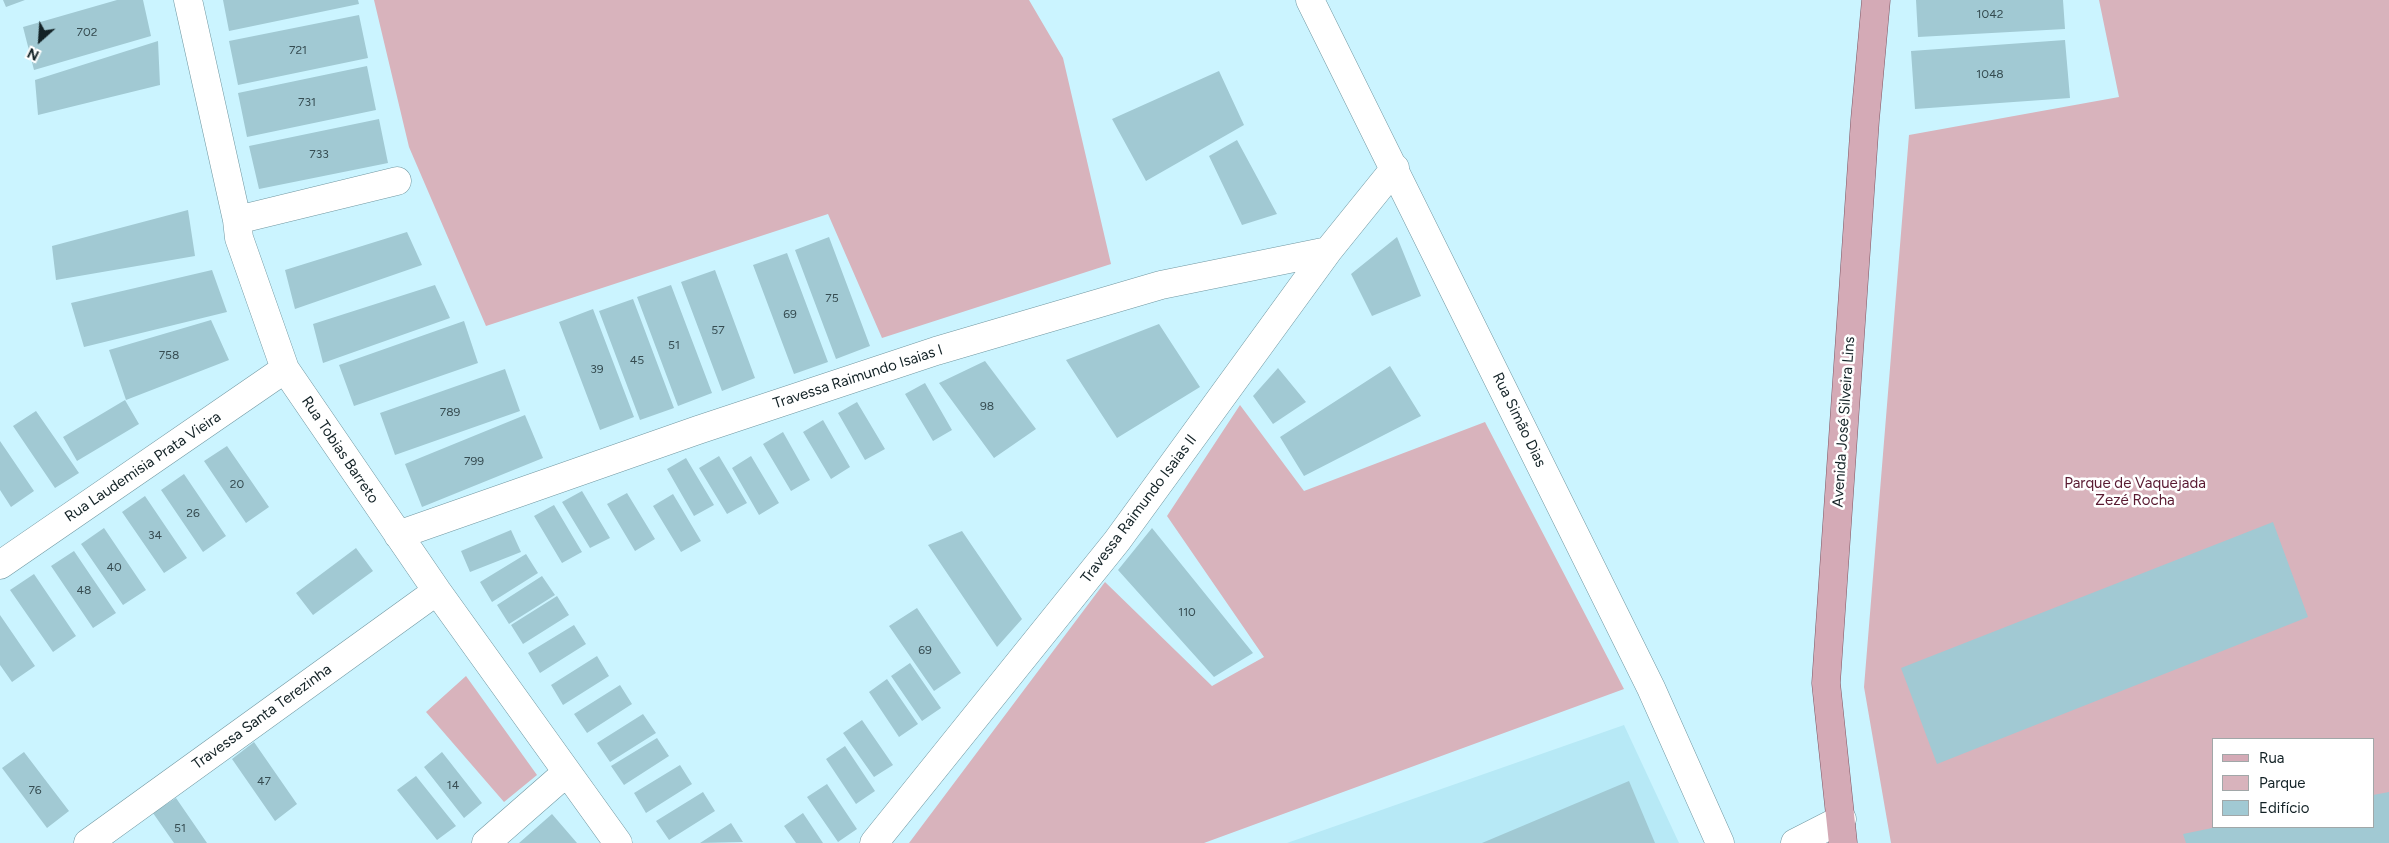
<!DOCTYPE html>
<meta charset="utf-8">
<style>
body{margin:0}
#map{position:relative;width:2389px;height:843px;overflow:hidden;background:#cbf4ff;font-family:Figtree,sans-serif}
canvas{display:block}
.legend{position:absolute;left:2212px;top:738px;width:162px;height:90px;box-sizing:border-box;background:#fff;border:1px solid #a1a7a8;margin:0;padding:6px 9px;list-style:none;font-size:15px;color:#132226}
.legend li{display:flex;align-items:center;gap:10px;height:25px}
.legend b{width:25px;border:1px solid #a1a7a8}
.north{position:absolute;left:15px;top:15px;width:50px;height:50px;-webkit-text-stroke:4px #fff;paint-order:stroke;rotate:206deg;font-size:14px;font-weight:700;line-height:20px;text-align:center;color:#132226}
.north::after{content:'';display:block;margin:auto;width:18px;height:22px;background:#132226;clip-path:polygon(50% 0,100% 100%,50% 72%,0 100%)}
</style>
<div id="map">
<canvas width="2389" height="843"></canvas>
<ul class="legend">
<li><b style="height:6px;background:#d4aab6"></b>Rua</li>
<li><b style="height:14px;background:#d8b3bc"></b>Parque</li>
<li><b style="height:14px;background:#a1c9d3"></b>Edifício</li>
</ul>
<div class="north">N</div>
</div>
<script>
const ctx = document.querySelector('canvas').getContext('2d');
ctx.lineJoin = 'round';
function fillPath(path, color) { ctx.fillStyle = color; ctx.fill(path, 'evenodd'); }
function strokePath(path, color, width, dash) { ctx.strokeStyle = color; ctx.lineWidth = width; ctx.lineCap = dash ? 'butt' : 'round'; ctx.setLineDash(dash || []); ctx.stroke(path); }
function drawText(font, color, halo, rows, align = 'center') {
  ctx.font = font + ' Figtree,sans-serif'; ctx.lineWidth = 5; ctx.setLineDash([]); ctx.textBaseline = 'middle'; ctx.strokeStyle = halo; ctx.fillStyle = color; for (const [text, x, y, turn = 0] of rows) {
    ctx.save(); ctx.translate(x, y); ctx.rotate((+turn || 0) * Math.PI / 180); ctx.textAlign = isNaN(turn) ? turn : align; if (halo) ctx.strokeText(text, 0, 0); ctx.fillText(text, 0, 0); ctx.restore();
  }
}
const built = new Path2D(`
 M1624,725l55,118h-392z`);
const green = new Path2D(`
 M374,0h655l34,58 48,206 -229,74 -54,-124 -342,112 -77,-179z
 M2099,0h290v843h-498l-27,-156 45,-552 210,-38zM2213,739h160v88h-160z
 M1240,405l64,86 181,-69 139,267 -420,154h-295l196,-261 107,104 52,-29 -97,-141z
 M466,676l71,99 -33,27 -78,-90z`);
const building = new Path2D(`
 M3,0h22l-19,7z
 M117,0h26l8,36 -117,34 -11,-43z
 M223,0h135l1,4 -130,27z
 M1916,0h147l2,29 -147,8z
 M359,15l9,43 -130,27 -9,-44z
 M2065,40l5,58 -155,11 -4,-58z
 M158,41l2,44 -122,30 -3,-35z
 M367,66l9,44 -129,27 -9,-44z
 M1219,71l25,54 -98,56 -34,-62z
 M379,119l9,44 -129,26 -10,-43z
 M1237,140l40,74 -35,11 -33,-69z
 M188,210l7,46 -139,24 -4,-34z
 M407,232l15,33 -127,44 -10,-39z
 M829,237l41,109 -34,13 -41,-109z
 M1397,237l24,59 -49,20 -21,-42z
 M787,253l41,109 -34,12 -41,-109z
 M212,270l15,42 -143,35 -13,-44z
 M715,270l40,108 -33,13 -41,-109z
 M435,285l15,33 -127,45 -10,-39z
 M671,285l41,108 -34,13 -41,-109z
 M633,299l41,109 -34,12 -41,-109z
 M593,309l41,108 -34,13 -41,-108z
 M211,320l18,40 -103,40 -17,-50z
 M464,321l14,42 -124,43 -15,-41z
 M1159,324l41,63 -83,51 -51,-78z
 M985,361l51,68 -42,29 -55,-75z
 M1390,366l31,50 -117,60 -24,-39z
 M1278,368l28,34 -33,22 -20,-28z
 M505,369l15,42 -125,44 -15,-42z
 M925,383l27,47 -19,11 -28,-47z
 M125,400l14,24 -62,37 -14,-24z
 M857,402l28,47 -20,11 -27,-47z
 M36,411l43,62 -24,15 -42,-62z
 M525,415l18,43 -121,49 -17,-43z
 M823,420l27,47 -19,12 -28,-47z
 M783,432l27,48 -19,11 -28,-47z
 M0,441l34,50 -23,16 -11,-17z
 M227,446l42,61 -23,16 -42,-62z
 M719,456l28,47 -20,11 -28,-46z
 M751,456l28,47 -20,12 -27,-47z
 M686,458l28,47 -20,11 -27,-47z
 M184,474l42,62 -23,16 -42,-62z
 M582,491l28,47 -20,10 -28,-46z
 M627,493l28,46 -20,12 -28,-47z
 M673,494l28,47 -20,11 -28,-46z
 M145,496l42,62 -23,15 -42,-61z
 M554,505l28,47 -20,11 -28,-47z
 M2273,522l35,95 -371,147 -36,-96z
 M104,528l42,62 -23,15 -42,-61z
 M1152,528l101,125 -39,24 -96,-107z
 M511,530l10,22 -51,20 -9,-21z
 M962,531l60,88 -25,28 -69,-102z
 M356,548l17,23 -60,44 -17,-22z
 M74,551l42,62 -23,15 -42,-62z
 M526,554l12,19 -46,29 -12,-20z
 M34,574l42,62 -23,16 -43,-62z
 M542,576l13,19 -46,29 -12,-19z
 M557,596l12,19 -46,29 -12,-19z
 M917,608l44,65 -27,18 -45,-65z
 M0,615l35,51 -23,16 -12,-17z
 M574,625l12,19 -46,29 -12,-20z
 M597,656l12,20 -46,29 -12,-20z
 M910,663l31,45 -19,13 -31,-45z
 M887,679l31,45 -19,13 -30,-45z
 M620,685l12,19 -45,29 -13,-19z
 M643,714l13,19 -46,29 -13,-19z
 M862,720l31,45 -19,12 -31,-44z
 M657,738l12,18 -45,29 -13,-19z
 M254,742l43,62 -22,17 -43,-62z
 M845,746l30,45 -19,13 -30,-45z
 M24,752l45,59 -22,17 -45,-60z
 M442,752l40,51 -18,15 -40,-51z
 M680,765l12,19 -46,29 -12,-20z
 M416,776l40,50 -19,14 -40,-50z
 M1629,781l26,62h-173z
 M827,784l30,45 -19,13 -31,-45z
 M703,792l12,19 -46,29 -13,-19z
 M2389,792v51h-203l-3,-9 34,-7h156v-32z
 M176,798l31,45h-33l-21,-30z
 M803,813l20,30h-27l-12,-17z
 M552,814l25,29h-58z
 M731,823l12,19 -43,1z`);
const minor = new Path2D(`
 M188,0l49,220 2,18 46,131 152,222 181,252
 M1310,0l341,688 69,155
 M237,220l160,-39
 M398,535l300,-105 238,-79 225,-66 167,-34
 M0,565l285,-196
 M88,843l349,-252
 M486,843l80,-70
 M874,843l243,-302 211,-290 67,-83
 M1795,843l47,-24`);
const major = new Path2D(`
 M1843,843l-17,-160 39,-563 11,-120`);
const numberNames = [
 ["1042",1990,14],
 ["702",87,32],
 ["721",298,50],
 ["1048",1990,74],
 ["731",307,102],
 ["733",319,154],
 ["75",832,298],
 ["69",790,314],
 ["57",718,330],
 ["51",674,345],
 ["758",169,355],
 ["45",637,360],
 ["39",597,369],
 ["98",987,406],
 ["789",450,412],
 ["799",474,461],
 ["20",237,484],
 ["26",193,513],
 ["34",155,535],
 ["40",114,567],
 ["48",84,590],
 ["110",1187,612],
 ["69",925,650],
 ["47",264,781],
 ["14",453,785],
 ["76",35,790],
 ["51",180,828]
];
const streetNames = [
 ["Travessa Raimundo Isaias I",858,377,-18],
 ["Rua Simão Dias",1519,420,64],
 ["Avenida José Silveira Lins",1844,422,-86],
 ["Rua Tobias Barreto",340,450,56],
 ["Rua Laudemisia Prata Vieira",143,467,-34],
 ["Travessa Raimundo Isaias II",1139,509,-53],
 ["Travessa Santa Terezinha",262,717,-36]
];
const parkNames = [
 ["Parque de Vaquejada",2135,484],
 ["Zezé Rocha",2135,501]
];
fillPath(built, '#b7e9f6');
fillPath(green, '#d8b3bc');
fillPath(building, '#a1c9d3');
strokePath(minor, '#7097a1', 29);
strokePath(major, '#7e5664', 29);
strokePath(minor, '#fff', 28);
strokePath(major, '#d4aab6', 28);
drawText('12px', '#364c51', null, numberNames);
drawText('15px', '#132226', '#fff', streetNames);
drawText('15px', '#591a31', '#fff', parkNames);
</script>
